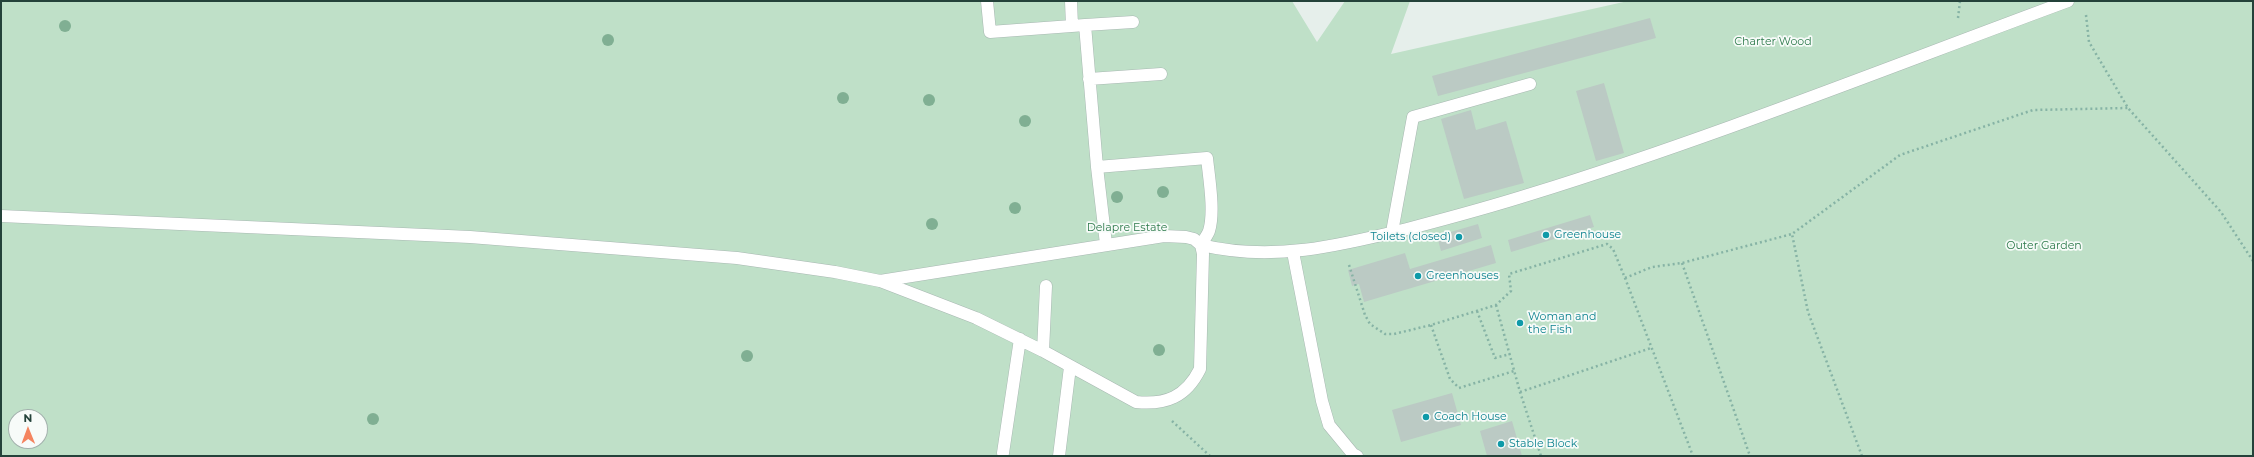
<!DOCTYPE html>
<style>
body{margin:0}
#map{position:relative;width:2254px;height:457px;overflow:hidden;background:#e6efeb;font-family:Montserrat,sans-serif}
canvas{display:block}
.frame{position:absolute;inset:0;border:2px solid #24423a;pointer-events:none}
.north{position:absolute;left:8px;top:409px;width:40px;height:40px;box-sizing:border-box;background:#f7fbf9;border:1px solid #a3b1ad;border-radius:50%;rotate:359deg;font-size:11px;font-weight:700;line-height:16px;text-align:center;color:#24423a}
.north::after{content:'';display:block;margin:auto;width:14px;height:18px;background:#f4845f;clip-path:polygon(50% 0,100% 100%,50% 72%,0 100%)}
</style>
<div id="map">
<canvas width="2254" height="457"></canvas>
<div class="frame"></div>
<div class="north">N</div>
</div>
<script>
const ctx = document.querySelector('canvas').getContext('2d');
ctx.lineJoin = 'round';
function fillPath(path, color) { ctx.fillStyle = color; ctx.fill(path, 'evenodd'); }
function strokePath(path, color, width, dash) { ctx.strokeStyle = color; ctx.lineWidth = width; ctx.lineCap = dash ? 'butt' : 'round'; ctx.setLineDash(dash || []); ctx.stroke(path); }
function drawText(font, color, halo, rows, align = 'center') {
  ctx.font = font + ' Montserrat,sans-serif'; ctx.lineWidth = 3.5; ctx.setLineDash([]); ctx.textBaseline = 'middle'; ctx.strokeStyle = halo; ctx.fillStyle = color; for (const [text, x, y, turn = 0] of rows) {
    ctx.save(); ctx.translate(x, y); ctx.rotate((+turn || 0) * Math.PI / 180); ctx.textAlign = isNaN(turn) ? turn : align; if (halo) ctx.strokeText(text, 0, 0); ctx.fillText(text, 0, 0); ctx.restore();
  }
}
const green = new Path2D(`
 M1,1h1291l25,41 28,-41h65l-19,53 237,-53h625v455h-2252zM16,417h24v24h-24z`);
const building = new Path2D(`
 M1650,18l6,20 -218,58 -6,-20z
 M1604,83l20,70 -28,8 -20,-70z
 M1471,110l5,20 30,-9 18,62 -60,16 -23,-80z
 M1590,215l4,12 -83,25 -3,-12z
 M1478,224l4,14 -41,13 -4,-15z
 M1491,245l5,18 -132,39 -5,-18 -7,2 -4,-16 57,-17 5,16z
 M1452,393l9,32 -60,17 -9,-32z
 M1512,421l10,35h-35l-7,-25z`);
const path = new Path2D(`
 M2086,15l3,27 39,66 93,104 32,49
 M1958,18l2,-17
 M1682,263l68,193
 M1349,265l16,50 5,9 15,10h9l37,-9 65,-20 15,-14 -2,-17 98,-30 6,5 12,29 68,178
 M1625,278l27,-11 30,-4 110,-29
 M1496,305l24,87 21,64
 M1477,311l18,47 15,-4
 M1431,325l19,54 9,9 55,-17
 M1520,392l131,-44
 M1172,421l38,35
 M1862,456l-54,-144 -16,-78 108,-79 133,-45 95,-2`);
const lane = new Path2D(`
 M987,1l3,31 95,-7 12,142 9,77
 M1071,1l1,25
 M1085,25l48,-3
 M1089,79l72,-5
 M1097,167l110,-9c2,20 8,54 2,73 -2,5 -6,10 -8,14 71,17 137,1 206,-16 42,-11 83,-22 124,-35 181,-56 358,-127 537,-193
 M1,216l469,21 267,21 98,14 45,9 96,37 67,33 93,51c30,3 50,-5 64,-33l3,-115 -2,-9 -7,-6 -8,-2 -22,-1 -284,45
 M1392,232l21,-115 117,-33
 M1293,252l29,149 7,24 24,29 4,2
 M1043,351l3,-65
 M1003,453l17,-114
 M1059,456l11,-89`);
const trees = [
 [65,26],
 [608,40],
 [843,98],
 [929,100],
 [1025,121],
 [1163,192],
 [1117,197],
 [1015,208],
 [932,224],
 [1159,350],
 [747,356],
 [373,419]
];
const markers = [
 [1546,235,4,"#0f9aa8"],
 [1459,237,4,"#0f9aa8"],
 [1418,276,4,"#0f9aa8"],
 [1520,323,4,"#0f9aa8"],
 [1426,417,4,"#0f9aa8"],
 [1501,444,4,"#0f9aa8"]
];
const parkNames = [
 ["Charter Wood",1773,42],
 ["Delapre Estate",1127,228],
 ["Outer Garden",2044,246]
];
const cultureNames = [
 ["Greenhouse",1554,235],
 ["Toilets (closed)",1451,237,"right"],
 ["Greenhouses",1426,276],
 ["Woman and",1528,317],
 ["the Fish",1528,330],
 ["Coach House",1434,417],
 ["Stable Block",1509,444]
];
fillPath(green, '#bfe0c8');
fillPath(building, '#bbcac4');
strokePath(lane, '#a8b8b2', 13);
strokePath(path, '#86b3a5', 2.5, [2, 3]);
strokePath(lane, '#fff', 12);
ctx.fillStyle = '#80af93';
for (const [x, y] of trees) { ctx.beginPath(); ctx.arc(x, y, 6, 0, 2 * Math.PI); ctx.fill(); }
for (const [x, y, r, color] of markers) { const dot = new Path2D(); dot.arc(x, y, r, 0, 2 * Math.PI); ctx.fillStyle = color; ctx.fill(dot); strokePath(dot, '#f7fbf9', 1.5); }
drawText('11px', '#2d7a4b', '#f7fbf9', parkNames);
drawText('11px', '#0d838f', '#f7fbf9', cultureNames, 'left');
</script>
